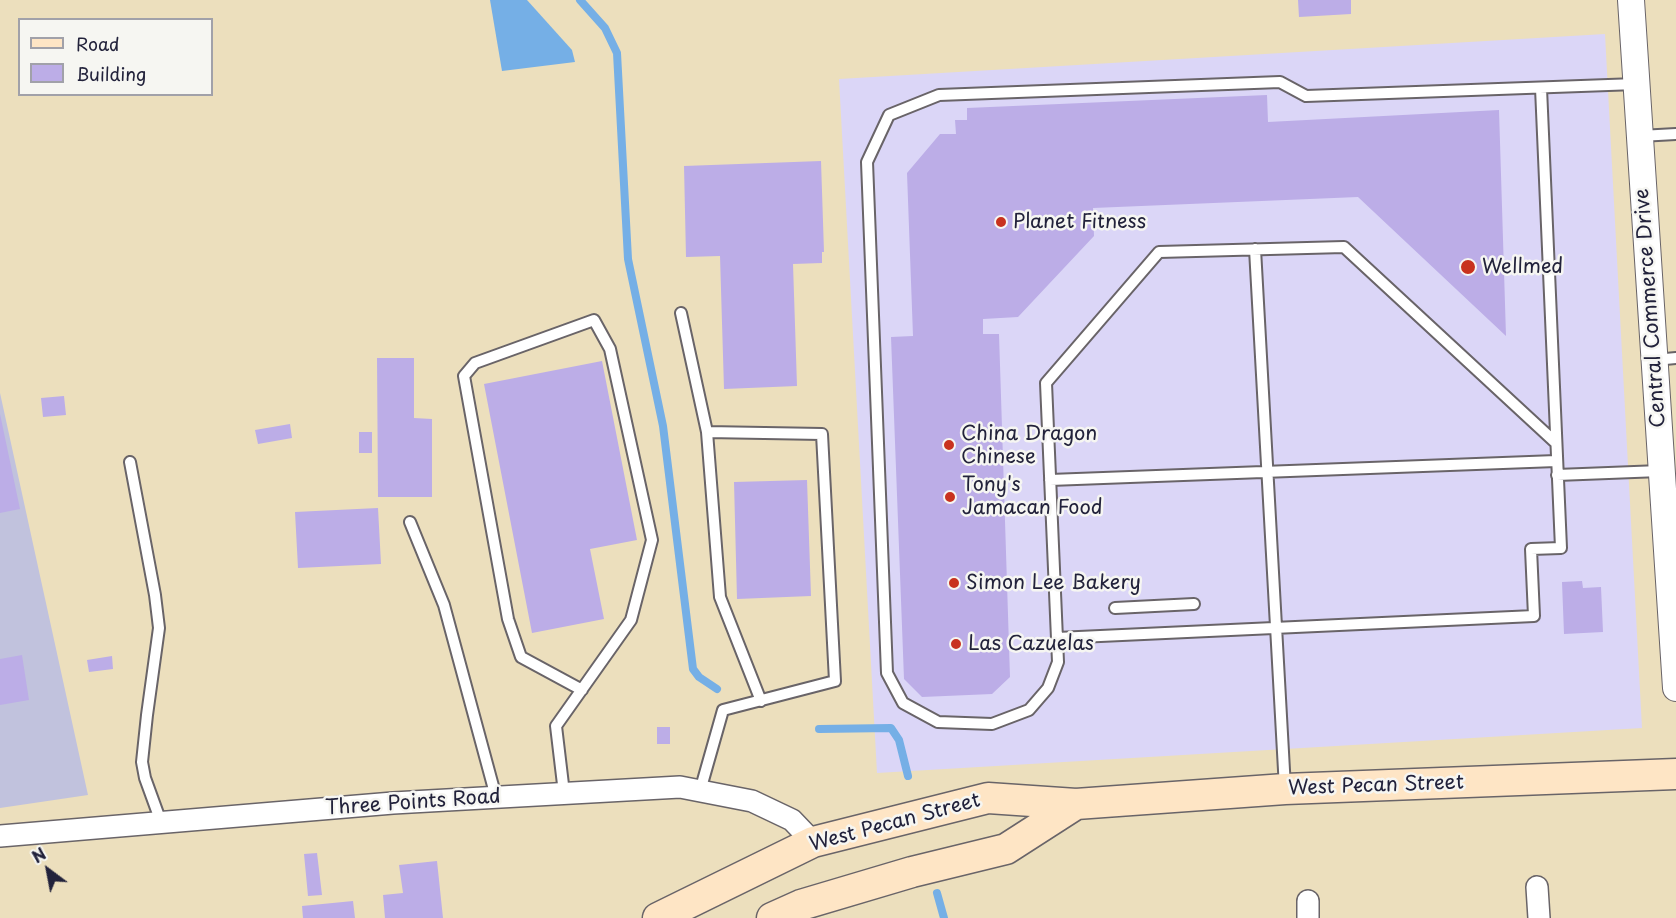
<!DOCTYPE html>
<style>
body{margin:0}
#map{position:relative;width:1676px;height:918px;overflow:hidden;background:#ecdfbd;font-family:"Playpen Sans",sans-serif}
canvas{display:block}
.legend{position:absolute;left:18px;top:18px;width:195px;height:78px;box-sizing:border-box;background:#f6f6f2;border:2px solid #a1a1a9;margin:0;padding:8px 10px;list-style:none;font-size:18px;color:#22223b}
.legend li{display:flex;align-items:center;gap:12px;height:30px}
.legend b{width:30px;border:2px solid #a1a1a9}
.north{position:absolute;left:18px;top:840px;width:60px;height:60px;-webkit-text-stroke:4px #f6f6f2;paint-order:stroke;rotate:328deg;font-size:16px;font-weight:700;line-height:24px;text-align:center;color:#22223b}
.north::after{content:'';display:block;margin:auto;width:21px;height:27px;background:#22223b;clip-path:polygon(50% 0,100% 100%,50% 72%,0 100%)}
</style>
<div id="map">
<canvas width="1676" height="918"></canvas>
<ul class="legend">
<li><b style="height:8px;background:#fee5c5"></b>Road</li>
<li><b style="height:16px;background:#bcade7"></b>Building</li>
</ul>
<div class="north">N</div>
</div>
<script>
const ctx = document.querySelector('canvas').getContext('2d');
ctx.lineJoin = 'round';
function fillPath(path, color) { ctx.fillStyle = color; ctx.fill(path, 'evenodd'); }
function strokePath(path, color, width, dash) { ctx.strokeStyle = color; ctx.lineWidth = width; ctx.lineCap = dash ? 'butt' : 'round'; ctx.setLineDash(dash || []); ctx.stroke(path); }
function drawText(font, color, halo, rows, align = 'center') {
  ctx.font = font + ' "Playpen Sans",sans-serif'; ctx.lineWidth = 5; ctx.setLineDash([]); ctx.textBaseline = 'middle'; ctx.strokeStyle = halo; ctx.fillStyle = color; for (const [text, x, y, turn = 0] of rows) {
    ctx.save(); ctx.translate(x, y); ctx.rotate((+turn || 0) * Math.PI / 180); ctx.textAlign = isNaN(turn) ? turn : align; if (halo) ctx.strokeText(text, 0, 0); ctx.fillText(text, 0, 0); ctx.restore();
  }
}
const built = new Path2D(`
 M1605,34l37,694 -765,45 -38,-694z`);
const industrial = new Path2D(`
 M0,393l88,402 -88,13z`);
const water = new Path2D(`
 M490,0h37l45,50 3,12 -73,9z`);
const stream = new Path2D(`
 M580,0l25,28 12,25 11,206 35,167 30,243 6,8 18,12
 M819,729l72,-1 8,12 9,36
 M937,893l7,25`);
const building = new Path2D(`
 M1298,0h53v14l-52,3z
 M1267,95l1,27 231,-12 7,226 -148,-139 -265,11 1,28 -76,81 -35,2v15h16l11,343 -18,17 -70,3 -18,-18 -13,-342 22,-1 -6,-163 33,-39h16l-1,-14h12v-12z
 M821,161l3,91h-2v11l-29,1 4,122 -73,3 -4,-133 -34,1 -2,-91z
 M377,358h37v60l18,1v78h-54z
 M602,361l35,179 -47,9 14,70 -72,14 -48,-249z
 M64,396l2,19 -23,2 -2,-19z
 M0,414l20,95 -20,4z
 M290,424l2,14 -34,6 -3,-14z
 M359,432h13v21h-13z
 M807,480l4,116 -74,3 -3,-117z
 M378,508l3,56 -83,4 -3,-56z
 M1582,581l1,7 18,-1 2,45 -39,2 -2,-52z
 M22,655l7,45 -29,5v-46z
 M112,656l1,13 -24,3 -2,-12z
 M657,727h13v17h-13z
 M317,853l5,42 -14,1 -4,-42z
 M437,861l6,57h-58l-2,-23 20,-2 -4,-28z
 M353,901l2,17h-52l-1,-12z`);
const service = new Path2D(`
 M1640,136l36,-2
 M1255,249l30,539
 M681,313l26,119 115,2 13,247 -112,29 -23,81
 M1655,360l21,-2
 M707,432l13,165 41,104
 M1555,442l-211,-195 -185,5 -113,131 12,279 -10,26 -19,22 -37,14 -54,-2 -35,-19 -16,-30 -20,-511 22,-47 50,-20 341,-13 26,14 330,-12
 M130,462l25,133 4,33 -12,87 -5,47 3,16 16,44
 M1557,475l103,-4
 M1050,480l506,-19
 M410,522l34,83 52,192
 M1115,608l79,-4
 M1057,638l477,-22 -3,-67 30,-1 -20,-460
 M564,793l-8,-67 75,-106 21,-80 -42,-191 -16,-29 -119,43 -11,13 44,243 13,38 61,33`);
const minor = new Path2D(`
 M0,836l393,-33 287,-16 72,14 40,19 21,22
 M1537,887l2,31
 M1308,901v17`);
const tertiary = new Path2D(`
 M1631,0l45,688`);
const secondary = new Path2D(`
 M658,918l155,-76 175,-44 88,6 209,-15 391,-15
 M772,918l29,-13 111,-33 94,-23 70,-45`);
const markers = [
 [1001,222,6,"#c8321e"],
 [1468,267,8,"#c8321e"],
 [949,445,6,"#c8321e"],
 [950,497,6,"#c8321e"],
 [954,583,6,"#c8321e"],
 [956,644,6,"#c8321e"]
];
const poiNames = [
 ["Planet Fitness",1013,222],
 ["Wellmed",1482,267],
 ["China Dragon",961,434],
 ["Chinese",961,457],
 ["Tony's",962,485],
 ["Jamacan Food",962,508],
 ["Simon Lee Bakery",966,583],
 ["Las Cazuelas",968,644]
];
const streetNames = [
 ["Central Commerce Drive",1651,308,-94],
 ["West Pecan Street",1376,786,-2],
 ["Three Points Road",413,803,-4],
 ["West Pecan Street",895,823,-15]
];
fillPath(built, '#dbd6f7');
fillPath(industrial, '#c1c2dd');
fillPath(water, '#75afe6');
strokePath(stream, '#75afe6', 8);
fillPath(building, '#bcade7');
strokePath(service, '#696468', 14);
strokePath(minor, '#696468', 24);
strokePath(tertiary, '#696468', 28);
strokePath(secondary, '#696468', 33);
strokePath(service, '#fff', 10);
strokePath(minor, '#fff', 21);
strokePath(tertiary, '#fff', 26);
strokePath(secondary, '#fee5c5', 30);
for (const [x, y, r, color] of markers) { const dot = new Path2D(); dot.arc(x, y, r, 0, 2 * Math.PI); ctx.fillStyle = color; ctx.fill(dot); strokePath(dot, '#f6f6f2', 2); }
drawText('20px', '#22223b', '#f6f6f2', poiNames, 'left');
drawText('20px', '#22223b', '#f6f6f2', streetNames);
</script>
